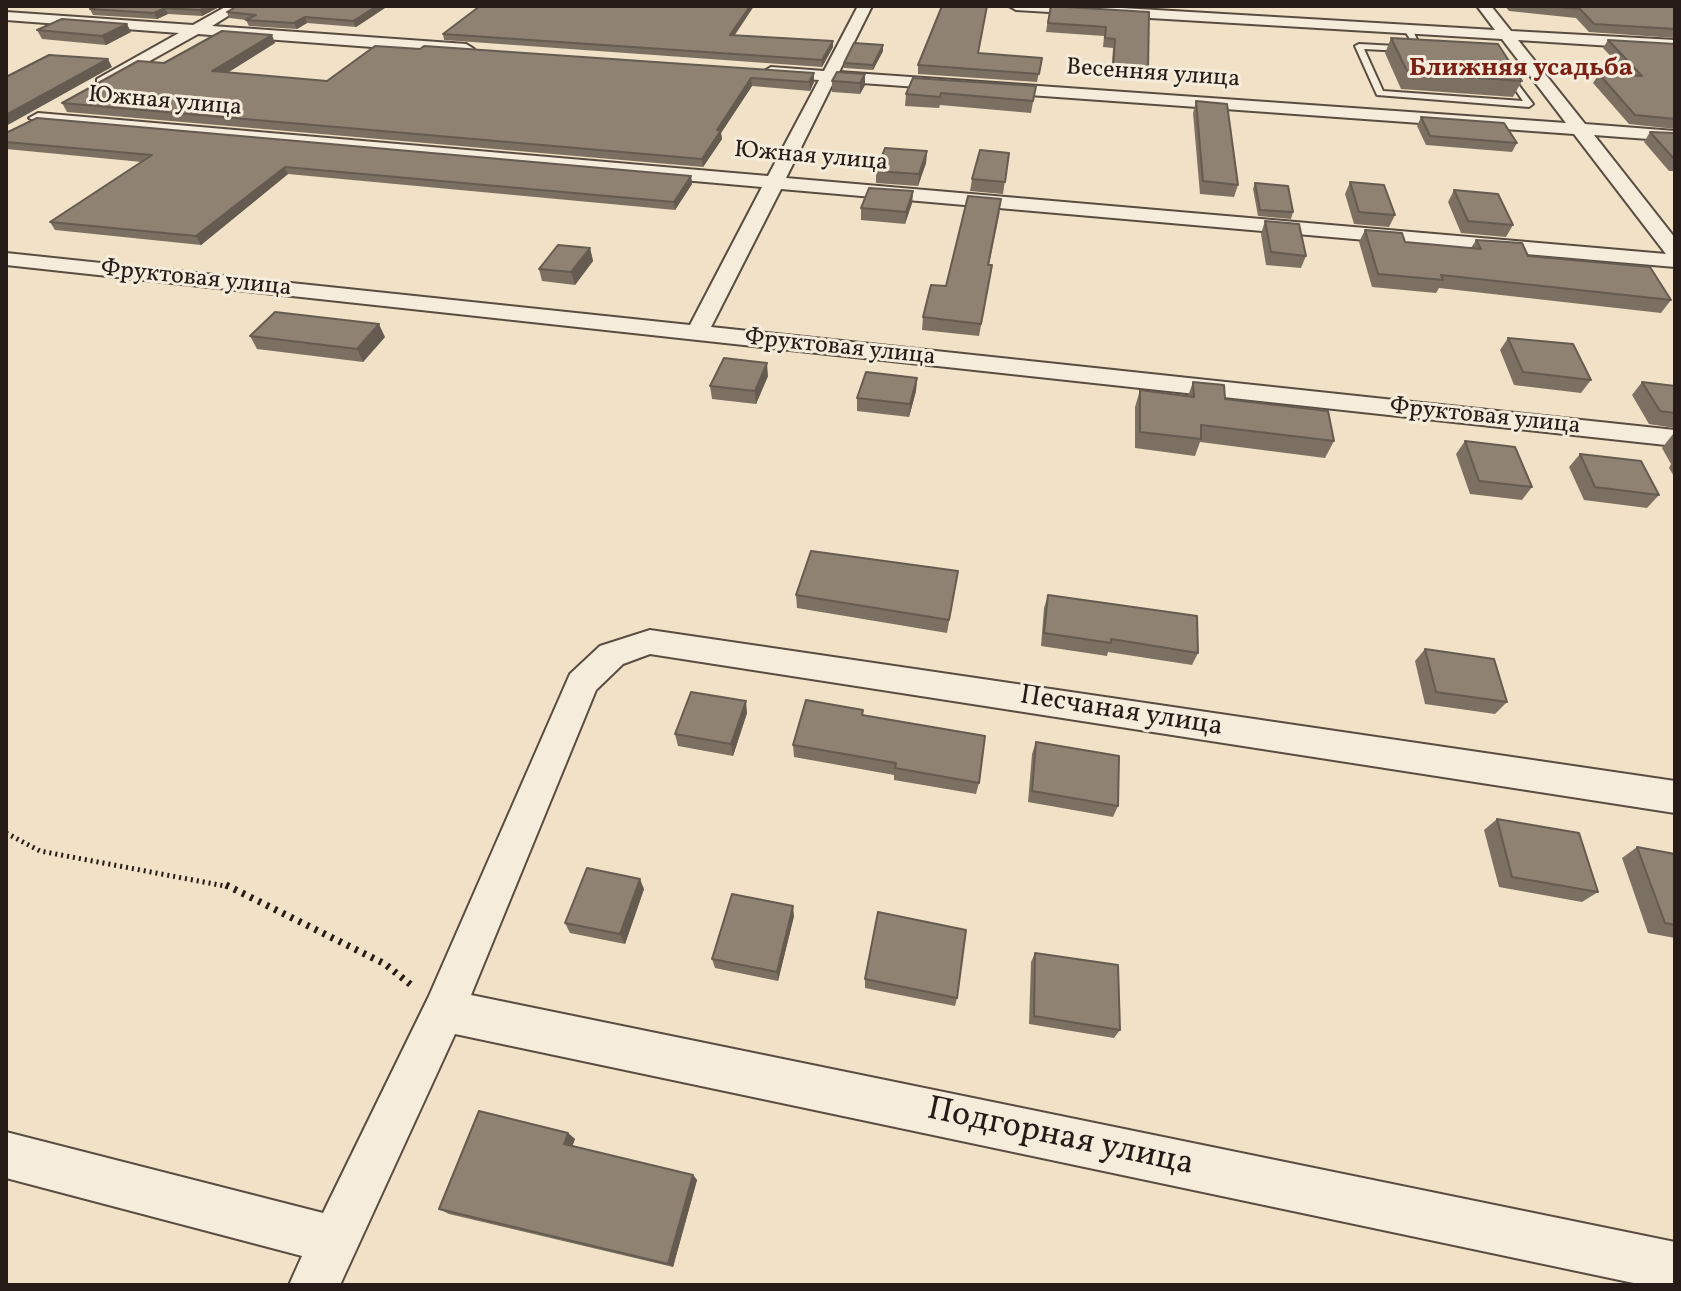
<!DOCTYPE html>
<meta charset="utf-8">
<style>
body{margin:0}
#map{position:relative;width:1681px;height:1291px;overflow:hidden;background:#f1e2c7;font-family:Vollkorn,serif}
canvas{display:block}
.frame{position:absolute;inset:0;border:8px solid #261b16;pointer-events:none}
</style>
<div id="map">
<canvas width="1681" height="1291"></canvas>
<div class="frame"></div>
</div>
<script>
const ctx = document.querySelector('canvas').getContext('2d');
ctx.lineJoin = 'round';
function strokePath(path, color, width, dash) { ctx.strokeStyle = color; ctx.lineWidth = width; ctx.lineCap = dash ? 'butt' : 'round'; ctx.setLineDash(dash || []); ctx.stroke(path); }
function fillPath(path, color) { ctx.fillStyle = color; ctx.fill(path, 'evenodd'); }
function drawText(font, color, halo, rows, align = 'center') {
  ctx.font = font + ' Vollkorn,serif'; ctx.lineWidth = 6; ctx.setLineDash([]); ctx.textBaseline = 'middle'; ctx.strokeStyle = halo; ctx.fillStyle = color; for (const [text, x, y, turn = 0] of rows) {
    ctx.save(); ctx.translate(x, y); ctx.rotate((+turn || 0) * Math.PI / 180); ctx.textAlign = isNaN(turn) ? turn : align; if (halo) ctx.strokeText(text, 0, 0); ctx.fillText(text, 0, 0); ctx.restore();
  }
}
const pathFar1 = new Path2D(`
 M6,833l34,18 190,36`);
const path = new Path2D(`
 M226,885l159,79 30,24`);
const lane = new Path2D(`
 M1409,29l4,2 10,21 -59,-3 19,42 140,10 -19,-28 4,-2 25,33 -4,3 -152,-12 -22,-49 4,-2 56,3 -10,-16z`);
const street = new Path2D(`
 M227,6h17l-32,20 254,18 8,5 -8,5 -268,-20 -95,53 -6,-2v-6l82,-46 -173,-13v-8l187,13z
 M858,6h14l-33,66 727,51 -64,-84 -486,-29 -7,-4h79l407,24 -18,-24h14l20,25 164,9v10l-157,-10 67,84 90,7v10l-81,-6 81,103v29l-894,-78 -70,138 964,103v16l-1669,-181v-12l684,72 72,-138 -724,-64 -9,-5 9,-5 730,63 51,-96 -48,-3 -8,-5 8,-5 53,4zM834,81l740,53 92,120 -880,-76z
 M650,630l1025,151v32l-1025,-159 -27,10 -27,26 -125,305 1204,247v43h-32l-1188,-251 -115,251h-51l13,-29 -296,-78v-46l317,81 106,-217 141,-322 30,-28z`);
const wall = new Path2D(`
 M85,6h136l-19,10 -34,-2 -11,5 -64,-4 -3,-6 4,-2z
 M388,6l-32,21 -49,-4 -10,6 -48,-3 -3,-6 -17,-2 -2,-6z
 M480,6h274l-19,29 98,6v6l-11,20 -378,-27 -1,-6z
 M942,6h45l-9,47 64,5 -5,24 -119,-8v-9z
 M1050,6l99,6 -1,60 -3,9 -34,-2 2,-31 -10,-1 1,-11 -58,-4z
 M1505,6h170v32l-86,-6 -13,-14 -67,-7z
 M37,30l94,2 -25,13 -64,-6z
 M1391,38l131,43 -9,16 -112,-8 -16,-36z
 M1608,40l67,4v85l-46,-5 -36,-41 6,-9 29,1 -25,-27z
 M275,43l-48,30 100,8 487,-8v9l-4,9 -58,-5 -31,47 1,6 -19,28 -636,-55 -5,-9 102,-40z
 M883,51l-10,19 -29,-2v-5z
 M865,74v11l-5,9 -28,-2v-11z
 M1036,86l-5,27 -91,-8 -1,3 -34,-2 1,-12z
 M1196,101l42,84 -4,12 -34,-3 -7,-81z
 M1421,117l96,26 -5,9 -86,-7 -9,-19z
 M1650,132l25,1v38h-6l-25,-29z
 M6,133l685,43 1,8 -17,26 -387,-36 -87,71 -146,-15 -5,-8 92,-60 -136,-13z
 M927,151l-1,12 -8,23 -42,-3v-12z
 M1009,153l-6,41 -33,-3 2,-12z
 M1350,182l45,33 -6,12 -35,-3 -9,-30z
 M1255,183l38,29 -2,7 -33,-3 -5,-27z
 M1454,190l59,35 -7,12 -45,-4 -13,-31z
 M913,191l-1,12 -7,21 -44,-4v-12z
 M1000,211l-11,54h3l-2,13 -11,58 -57,-6 1,-13z
 M1265,221l41,35 -5,12 -35,-3 -5,-31z
 M1365,230l40,12 66,6 5,-8 195,60 -10,13 -222,-25 -3,5 -64,-6 -13,-45z
 M590,248l3,13 -18,24 -33,-4 -3,-12z
 M250,336l135,1 -22,25 -106,-13z
 M1508,338l83,42 -10,13 -67,-8 -14,-35z
 M768,376l-12,28 -44,-5 -2,-13z
 M917,378l-1,13 -7,26 -52,-6v-13z
 M1193,382l32,17 109,42 -9,17 -125,-16 -5,14 -60,-8v-41l5,-17 48,6z
 M1642,382l33,4v42l-26,-4 -17,-29z
 M1673,434l2,1v43l-6,-10 2,-4 -9,-16z
 M1465,441l67,46 -10,13 -52,-6 -14,-40z
 M1580,454l79,41 -12,13 -63,-8 -15,-33z
 M958,571l-11,62 -150,-25 -1,-13z
 M1048,595l150,58 -6,12 -84,-13 -1,4 -66,-10 3,-38z
 M1425,649l82,53 -12,12 -70,-10 -10,-43z
 M747,713l-14,43 -55,-10 -3,-12z
 M863,715l116,68 -3,11 -82,-14v-5l-100,-18 -1,-12z
 M1036,742l82,64 -5,11 -85,-15 4,-48z
 M1497,819l101,73 -16,10 -83,-15 -15,-57z
 M1637,847l38,7v84l-27,-5 -26,-75z
 M644,889l-19,55 -55,-11 -5,-10z
 M794,916l-16,65 -63,-13 -3,-9z
 M1035,953l85,77 -6,8 -85,-14 2,-62z
 M865,979l92,19 -2,8 -90,-18z
 M568,1133l7,6 -3,7 121,29 4,5 -24,87 -224,-53 -10,-5z`);
const shadedWall = new Path2D(`
 M207,6h14l-19,10 -2,-6z
 M377,6h11l-32,21 -3,-6z
 M750,6h4l-24,35v-6z
 M165,8l3,6 -11,5 -3,-6z
 M305,17l2,6 -10,6 -3,-6z
 M127,24l4,8 -25,13 -4,-9z
 M272,35l3,8 -59,37 -4,-9z
 M833,41v6l-11,20v-7z
 M883,45v6l-10,19v-5z
 M108,59l4,8 -106,59v-11z
 M814,73v9l-4,9 -1,-9z
 M865,74v11l-5,9v-11z
 M751,78l1,8 -31,47 1,6 -19,28 -1,-8 15,-29z
 M927,151l-1,12 -8,23 1,-12z
 M285,167l3,7 -87,71 -5,-9z
 M691,176l1,8 -17,26 -1,-8z
 M913,191l-1,12 -7,21 1,-12z
 M590,248l3,13 -18,24 -4,-13z
 M379,324l6,13 -22,25 -6,-13z
 M767,363l1,13 -12,28 -1,-13z
 M917,378l-1,13 -7,26 1,-13z
 M746,701l1,12 -14,43 -2,-12z
 M640,879l4,10 -19,55 -5,-10z
 M793,906l1,10 -16,65 -1,-9z
 M568,1133l7,6 -4,11 -7,-6z
 M693,1175l4,5 -24,87 -5,-3z`);
const building = new Path2D(`
 M96,6h111l-7,4 -35,-2 -11,5 -64,-4z
 M237,6h140l-24,15 -48,-4 -11,6 -48,-3 10,-5 -29,-3z
 M480,6h270l-20,29 103,6 -11,19 -379,-26z
 M942,6h45l-9,47 64,5 -3,16 -121,-9z
 M1051,6l98,6 -1,60 -35,-3 2,-30 -10,-1 1,-11 -58,-4z
 M1547,6h128v23l-81,-5 -14,-15z
 M62,19l65,5 -25,12 -65,-6z
 M222,31l50,4 -60,36 115,10 48,-35 45,3 4,-3 390,27 -5,9 -58,-4 -34,52h4l-19,29 -640,-56 76,-42 26,2z
 M1391,38l107,6 24,37 -114,-8z
 M1608,40l67,4v75l-40,-4 -36,-41 43,2z
 M854,43l29,2 -10,20 -29,-2z
 M49,55l59,4 -102,56v-38z
 M837,72l28,2 -5,9 -28,-2z
 M913,78l123,8 -3,15 -92,-8 -1,4 -34,-3z
 M1196,101l31,3 11,81 -35,-4z
 M1421,117l83,6 13,20 -87,-7z
 M37,118l654,58 -17,26 -389,-35 -89,69 -146,-14 102,-67 -146,-13v-9z
 M1650,132l25,1v27z
 M885,148l42,3 -8,23 -43,-3z
 M980,150l29,3 -4,29 -33,-3z
 M1350,182l34,3 11,30 -36,-3z
 M1255,183l33,3 5,26 -33,-2z
 M869,188l44,3 -7,21 -45,-4z
 M1454,190l44,4 15,31 -45,-4z
 M968,196l33,3 -13,66h4l-11,59 -58,-7 8,-32 15,1z
 M1265,221l34,3 7,32 -35,-4z
 M1365,230l37,3 3,9 76,7 -5,-9 46,3 6,13 122,11 21,33 -230,-25 2,5 -65,-6z
 M558,245l32,3 -19,24 -32,-3z
 M275,312l104,12 -22,25 -107,-13z
 M1508,338l65,6 18,36 -68,-8z
 M724,358l43,5 -12,28 -45,-5z
 M866,372l51,6 -7,26 -53,-6z
 M1193,382l31,3 1,14 103,12 6,30 -133,-16v14l-61,-7v-42l54,7z
 M1642,382l33,4v27l-15,-2z
 M1465,441l50,6 17,40 -53,-6z
 M1580,454l61,7 18,34 -64,-8z
 M811,551l147,20 -9,49 -153,-25z
 M1048,595l149,21 1,37 -87,-14v4l-67,-10z
 M1425,649l69,10 13,43 -71,-10z
 M691,692l55,9 -15,43 -56,-10z
 M806,700l57,10 -1,5 123,21 -6,47 -84,-15 1,-5 -103,-18z
 M1036,742l83,14 -1,50 -86,-15z
 M1497,819l82,14 19,59 -86,-15z
 M1637,847l38,7v71l-10,-2z
 M587,868l53,11 -20,55 -55,-11z
 M732,894l61,12 -16,66 -65,-13z
 M878,912l88,18 -9,68 -92,-19z
 M1035,953l83,12 2,65 -86,-14z
 M479,1111l89,22 -4,11 129,31 -25,89 -229,-55z`);
const farStreetnames = [
 ["Весенняя улица",1153,75,4],
 ["Южная улица",165,103,5],
 ["Южная улица",811,158,5],
 ["Фруктовая улица",196,280,6],
 ["Фруктовая улица",840,349,6],
 ["Фруктовая улица",1485,418,6]
];
const farQuarternames = [
 ["Ближняя усадьба",1521,70]
];
const streetNames = [
 ["Песчаная улица",1121,713,9]
];
const nearStreetnames = [
 ["Подгорная улица",1060,1139,12]
];
strokePath(lane, '#594d42', 4);
strokePath(street, '#594d42', 4);
strokePath(pathFar1, '#261b16', 5, [2, 4]);
strokePath(path, '#261b16', 7, [3, 6]);
fillPath(lane, '#f6ecdb');
fillPath(street, '#f6ecdb');
fillPath(wall, '#7c7062');
fillPath(shadedWall, '#655b50');
fillPath(building, '#908272');
strokePath(building, '#655b50', 2);
drawText('24px', '#261b16', '#f6ecdb', farStreetnames);
drawText('bold 26px', '#7a1f14', '#f6ecdb', farQuarternames);
drawText('28px', '#261b16', '#f6ecdb', streetNames);
drawText('34px', '#261b16', '#f6ecdb', nearStreetnames);
</script>
